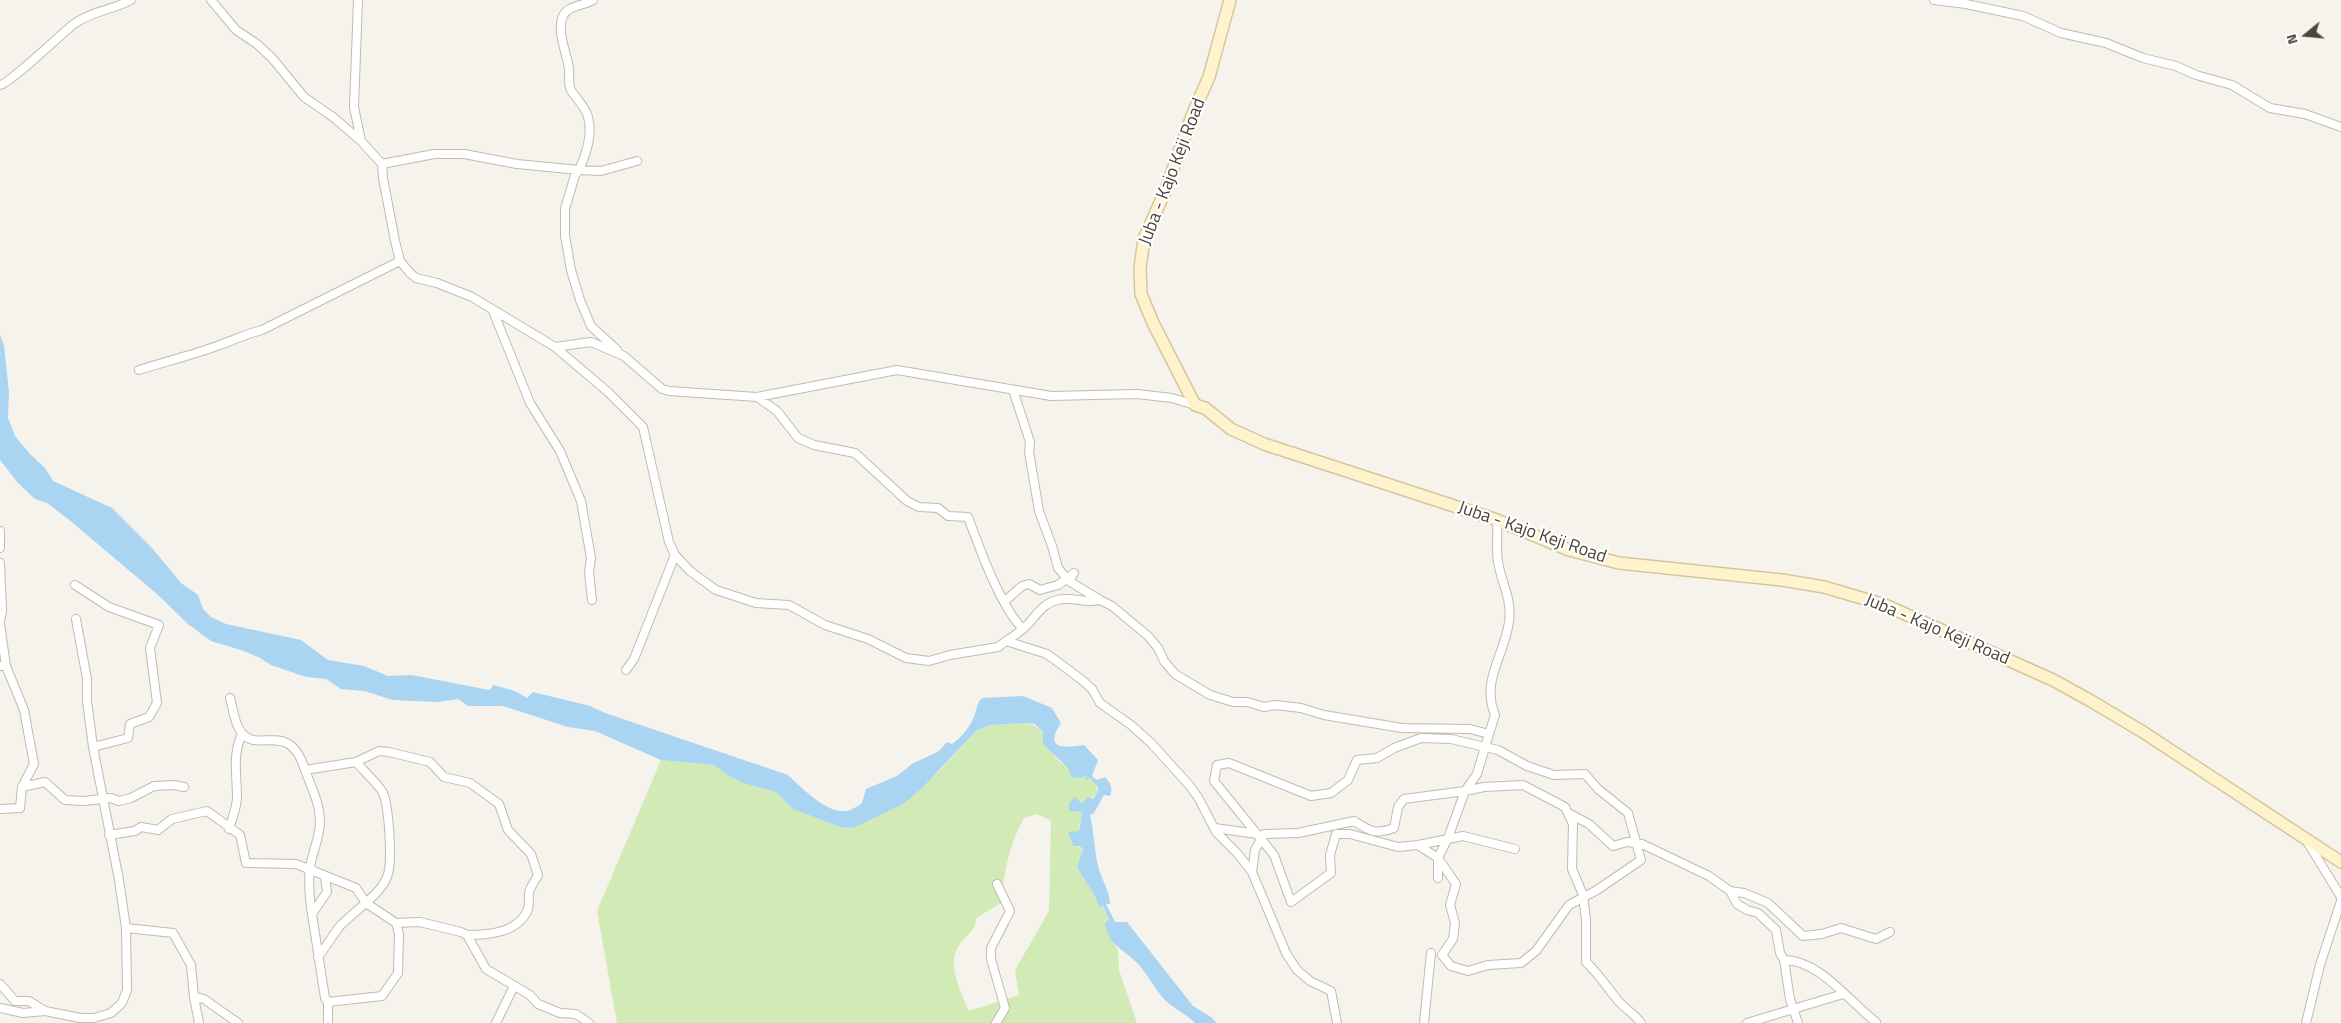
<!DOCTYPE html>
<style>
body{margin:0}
#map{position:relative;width:2341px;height:1023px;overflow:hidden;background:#f6f3ec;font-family:"Titillium Web",sans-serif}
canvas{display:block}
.north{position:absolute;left:2281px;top:10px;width:50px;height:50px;-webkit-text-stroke:4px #fff;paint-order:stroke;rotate:253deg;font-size:14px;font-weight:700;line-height:20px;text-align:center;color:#4b4439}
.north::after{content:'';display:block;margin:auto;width:18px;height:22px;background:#4b4439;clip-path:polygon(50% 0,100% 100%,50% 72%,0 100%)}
</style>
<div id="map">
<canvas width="2341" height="1023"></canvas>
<div class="north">N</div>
</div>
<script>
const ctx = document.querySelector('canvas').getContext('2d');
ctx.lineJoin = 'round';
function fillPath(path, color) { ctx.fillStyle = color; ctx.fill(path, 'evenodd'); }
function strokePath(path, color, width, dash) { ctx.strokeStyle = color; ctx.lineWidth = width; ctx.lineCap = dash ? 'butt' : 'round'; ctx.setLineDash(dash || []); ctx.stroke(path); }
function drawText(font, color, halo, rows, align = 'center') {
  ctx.font = font + ' "Titillium Web",sans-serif'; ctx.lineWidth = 4.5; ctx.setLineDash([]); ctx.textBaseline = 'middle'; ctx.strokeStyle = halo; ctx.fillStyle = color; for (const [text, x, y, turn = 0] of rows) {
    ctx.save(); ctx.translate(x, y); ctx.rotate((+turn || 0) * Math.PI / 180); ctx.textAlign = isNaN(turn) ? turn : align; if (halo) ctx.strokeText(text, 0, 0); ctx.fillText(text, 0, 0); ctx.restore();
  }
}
const green = new Path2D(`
 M1025,723c24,4 19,21 32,36 11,13 40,15 41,33 -7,9 -16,12 -22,21l6,-2c0,8 -3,13 -3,20h-3v15l7,3 -6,18c7,14 18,25 22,40l4,-1 6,13 -3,9 12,22 1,20 18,53h-520l-20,-112 64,-151 53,5 13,10 16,8 33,9 17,17 47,18 13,1 85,-56 39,-42 14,-5zM1037,814l14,7 -2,90 -34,59 4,25 -50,16c-7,-16 -20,-42 -13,-60 5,-13 20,-18 20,-33l25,-15c3,-31 8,-58 23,-85z`);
const water = new Path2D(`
 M0,335l4,10 5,48 -1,25 7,18 15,18 15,14 8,13 59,27 40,40 29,35 17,12 5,14 8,8 15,7 75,16 27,20 36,6 24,10 24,-1 77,15 5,-5 21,6 12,7 6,-6 57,14 15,7 183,62c14,13 33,33 52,36 9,1 15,-3 22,-8l4,-14 31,-13 15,-12 27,-13 8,-9 5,2c10,-7 17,-16 22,-27 3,-7 2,-13 8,-19l41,-2 29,12 9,15c-18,27 4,25 23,22l14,15 -6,16 5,4 8,-3c6,7 8,11 5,19l-6,-1 -10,18 -4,2c4,17 4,34 8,51 3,13 12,25 12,38h-4l9,18h12l66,84 18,11 6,6h-22c-9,-10 -22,-14 -31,-24 -9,-10 -16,-24 -25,-34 -13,-15 -30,-18 -34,-41l4,-5 -6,-13 -4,1c-4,-15 -15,-26 -22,-40l6,-18 -4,-3h-5l-6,-14 11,-1 3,-19 -13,-1v-7l6,-7 7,7 6,-7 5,2 5,-7v-5l-8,-9 -4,2 -1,-5 -3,3 -11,-1 -2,-8 -26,-25v-12l-8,-8 -10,-1 -34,2 -14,5 -56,59 -18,15 -50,24 -13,-1 -47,-18 -17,-17 -33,-9 -16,-8 -13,-10 -53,-5 -66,-29 -27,-4 -65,-21h-35l-10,-7 -20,3 -45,-2 -29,-9 -23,-2 -15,-10 -20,-2 -35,-12 -11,-7 -19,-8 -30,-9 -23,-17 -31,-30 -89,-75 -21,-16 -12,-4 -17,-16 -18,-23z`);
const minor = new Path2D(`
 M211,0l25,30 21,14 15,14 32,39 29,20 28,24 21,23 1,14 12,63 5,20 10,12 6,5 21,5 35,14 83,50 53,45 35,35 26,115 6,13 -41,104 -8,11
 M358,0l-4,107 7,34
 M593,0c-9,6 -25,5 -30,16 -7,15 4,37 6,53 1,5 -1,13 1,19 3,8 15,17 18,29 5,18 -2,37 -9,53l22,1 36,-10
 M1934,0l32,4 57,12 38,17 45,10 37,15 33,8 20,9 36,10 38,23 35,6 36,13
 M0,85c9,-1 61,-51 74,-61 17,-13 39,-14 57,-24
 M382,164l52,-10h30l53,10 62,6 -4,5 -10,34v27l6,34 9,30 11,26 26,24
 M493,311l37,92 30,48 21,50 10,57 -2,14 3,28
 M555,347l36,-5 33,14 38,33 7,2 88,6 140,-27 154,26 86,-2 35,4 23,7
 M139,370c25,-8 50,-14 75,-23 16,-5 31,-13 48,-17l138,-69
 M1013,390l17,52 -1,10 10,59 13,35 6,22 11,13 31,19
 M757,397l20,14 21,27 16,7 41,8 52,48 12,6 19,1 10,8 20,1c11,30 33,91 55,112
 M0,531v17
 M675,555l15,16 26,19 40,13 33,2 36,20 43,14 38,19 23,3 21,-6 48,-8 8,-6 41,13 35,26 10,9 8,14 31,22 20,18 39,43 9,13 17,33 21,21 15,19 34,81 11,17 13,11 21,10 6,32
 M0,563l2,48 -2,10
 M1005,601l17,-15 7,-2 11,6 18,-5 16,-12 -5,8
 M76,619l11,60v22l6,46
 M0,624l6,42
 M1006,641c6,-4 13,-8 19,-14 11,-10 16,-23 32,-27 15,-4 29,4 43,0l12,6 36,30 10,12 6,13 11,13 35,21 23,7h14l17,5 11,-2 26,3 23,7 78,13 68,1 19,5 6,-19c-14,-35 9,-58 14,-93 3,-24 -7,-37 -11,-60 -2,-10 0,-30 -1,-42
 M0,666h6l18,44 10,54 -12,23 -2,21 -20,1
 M230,698c3,10 4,25 11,34 17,23 48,-14 64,38l51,-8c8,9 19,19 26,29 7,12 11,73 5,86 -6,17 -34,35 -47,49 -8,10 -14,21 -22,31
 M1421,738l30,1 47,11 29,16 27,9 31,-1 13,15 30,24 13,47 -44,30 -28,15 -33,46 -15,12 -33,2 -20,6 -17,-5 -9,-11 11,-16 2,-16 -5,-18 6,-21 -18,-26 -20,-13 -20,2 -48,-13h-14l-6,21 1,18 -40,29 -17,-47 -60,-74 3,-16 12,-2 82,33 20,-3 17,-13 9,-20 20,-2 17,-10z
 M356,762l23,-11 10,1 41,10 14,15 26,6 29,21 9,26 23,24 7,21c-3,6 -8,12 -9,18 -1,5 1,11 -1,16 -9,24 -40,26 -61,26
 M305,770c6,16 15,34 15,52 0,15 -8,31 -10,46 -2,10 0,36 2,46
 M22,787l23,-5 20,18 19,1 27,-3 8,3 12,-3 23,-12 20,-1 10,2
 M1570,814l19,10 24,22 14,-4 15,2 67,32 21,15 14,2 24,10 35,33 19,-2 19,-6 35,11 14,-7
 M1215,828l42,6
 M229,829c3,-10 8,-22 8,-32 0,-22 -5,-42 5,-63
 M109,835l26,-4 6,-4 17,3 14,-11 35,-8 33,24 6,28 50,1 60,24 10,15 30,20 24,-1 41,10 6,3 19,34 44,26 8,9 22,9 16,1 13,9
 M2308,843l33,54
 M1418,845l45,-9 52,13
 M1252,872l3,-22 9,-16 34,-1 56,-12c16,10 21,14 40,7l4,-21 6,-8 61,-8 12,-17 12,-40
 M325,877l2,15 -15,22 13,84 3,4v21
 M1438,878v-20l10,-20 17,-47 19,-4 39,-2 42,22 8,17 -1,45 11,26 3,25v42c12,11 20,24 30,36 7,10 18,15 25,25
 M1730,891l7,13 10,6 11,3 18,17 4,23 4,7 6,39 8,24
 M126,928l47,5 18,32 3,32 5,26
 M1784,960c36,0 65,42 92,62
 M0,984l15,17h14l16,10
 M194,997l10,2 34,24
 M328,1002l54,-6 16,-23 1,-39 -3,-11
 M0,1008l23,5 22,-2 35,7h14l17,-5 11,-10 5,-13 -1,-62 -7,-48 -26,-133 35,-9 2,-14 19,-7 8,-14 -7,-55 9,-23 -50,-18 -34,-22
 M496,1023l18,-37
 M996,1023l9,-15 -14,-49v-11l19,-37 -13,-27
 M1424,1023l7,-70
 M1747,1023l96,-29
 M2306,1023l14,-58 21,-64`);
const secondary = new Path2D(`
 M1230,0l-21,77 -16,36 -27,76 -22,50 -4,29 1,26 12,29 42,82 10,3 26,21 33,15 233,76 72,30 50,13 163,17 42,7 61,18 168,75 38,21 52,31 198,130`);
const streetNames = [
 ["Juba - Kajo Keji Road",1173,172,-69],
 ["Juba - Kajo Keji Road",1532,533,19],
 ["Juba - Kajo Keji Road",1937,630,23]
];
fillPath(green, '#d2eab5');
fillPath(water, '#a9d4f2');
strokePath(minor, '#c2bbae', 10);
strokePath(secondary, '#d6c79b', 14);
strokePath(minor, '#fff', 8);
strokePath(secondary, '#fff3cd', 11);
drawText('18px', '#4b4439', '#fff', streetNames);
</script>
